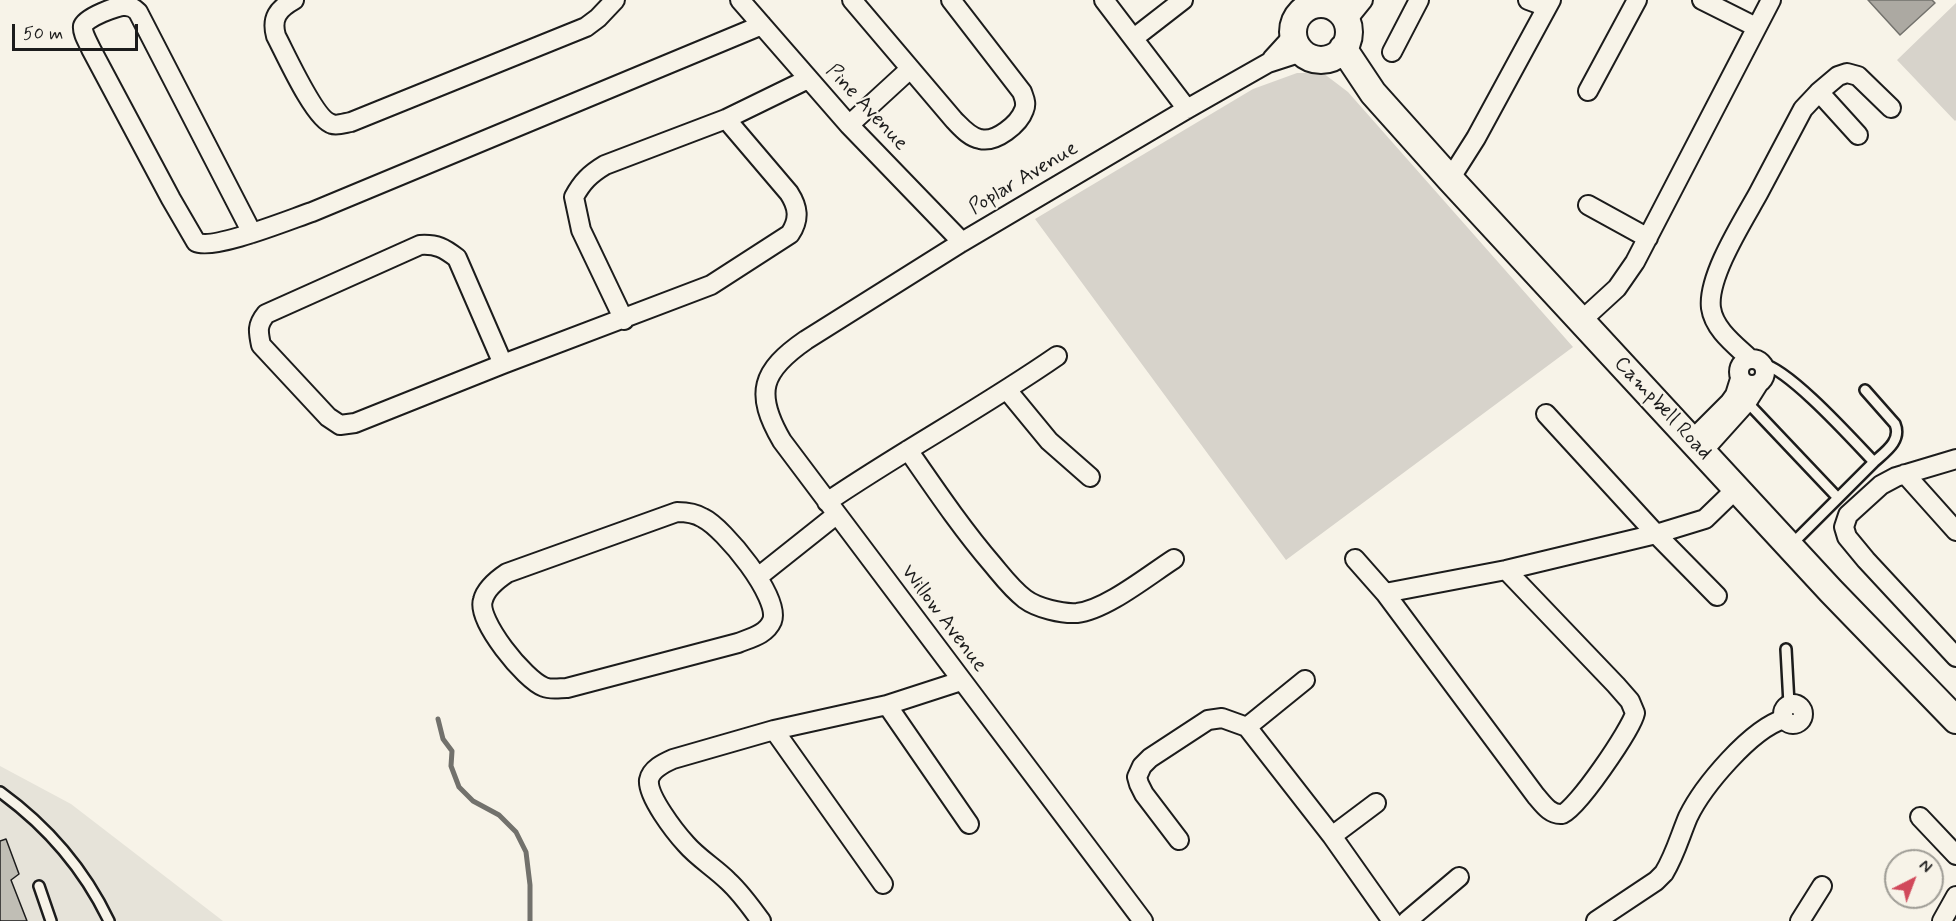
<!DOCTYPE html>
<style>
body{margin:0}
#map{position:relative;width:1956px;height:921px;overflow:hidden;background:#f7f3e8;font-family:Mynerve,sans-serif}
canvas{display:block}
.north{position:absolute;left:1884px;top:849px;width:60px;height:60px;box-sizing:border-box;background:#f7f3e8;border:2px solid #9f9d96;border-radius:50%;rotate:42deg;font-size:16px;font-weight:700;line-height:24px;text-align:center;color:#1c1c1c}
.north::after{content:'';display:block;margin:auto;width:21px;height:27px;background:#d1495b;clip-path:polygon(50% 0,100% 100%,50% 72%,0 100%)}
.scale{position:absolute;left:12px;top:24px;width:126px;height:27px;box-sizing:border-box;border:3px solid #1c1c1c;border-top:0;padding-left:8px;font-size:18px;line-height:21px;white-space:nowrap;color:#1c1c1c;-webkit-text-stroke:4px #f7f3e8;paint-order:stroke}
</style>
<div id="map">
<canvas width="1956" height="921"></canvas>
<div class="north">N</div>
<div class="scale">50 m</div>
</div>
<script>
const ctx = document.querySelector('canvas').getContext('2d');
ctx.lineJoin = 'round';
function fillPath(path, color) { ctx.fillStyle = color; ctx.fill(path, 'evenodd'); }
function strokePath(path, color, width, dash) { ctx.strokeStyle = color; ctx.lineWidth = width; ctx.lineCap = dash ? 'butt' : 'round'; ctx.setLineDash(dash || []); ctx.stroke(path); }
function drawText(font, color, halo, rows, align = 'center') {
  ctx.font = font + ' Mynerve,sans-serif'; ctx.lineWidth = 4.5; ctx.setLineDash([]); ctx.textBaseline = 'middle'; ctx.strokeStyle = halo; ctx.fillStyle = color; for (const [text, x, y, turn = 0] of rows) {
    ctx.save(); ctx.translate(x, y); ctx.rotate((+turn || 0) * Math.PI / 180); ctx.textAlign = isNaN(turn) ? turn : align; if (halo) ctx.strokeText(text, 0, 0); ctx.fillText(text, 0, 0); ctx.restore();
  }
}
const built = new Path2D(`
 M0,766l71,38 152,117h-223z`);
const green = new Path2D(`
 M1956,3v117l-1,1 -58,-61z
 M1297,73h26l25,19 225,255 -287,213 -251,-341 218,-130z`);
const water = new Path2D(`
 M1868,0h64l3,3 -35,32z`);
const stream = new Path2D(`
 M438,719l5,20 9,12 -1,15 8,21 14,14 26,14 17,17 10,20 4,33v36`);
const building = new Path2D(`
 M6,839l13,35 -8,6 16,41h-27v-80z`);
const lane = new Path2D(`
 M1763,364c27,6 89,75 111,98l-83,83
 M1865,390l30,34c7,17 -10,28 -21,38
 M1747,402l91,96
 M1786,649l3,55
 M0,792c47,34 84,77 109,129
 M39,886l12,35`);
const street = new Path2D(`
 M294,0c-16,9 -23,18 -18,36 9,17 39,84 56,88 5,2 13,-1 19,-2l235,-95 12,-9 17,-18
 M740,0l109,125 113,117
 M852,0l102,120c7,7 15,17 26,19 16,4 39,-15 44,-29 3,-7 0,-12 -2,-18l-71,-92
 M1104,0l83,109
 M1528,0l19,7
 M1702,0l54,27
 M1331,6l16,-6
 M1346,21l17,-21
 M1134,38l49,-38
 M1392,52l27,-52
 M1272,59l21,-23
 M1588,91l49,-91
 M1819,92l39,43
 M849,125l61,-56
 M1450,179l26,-41 75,-138
 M1588,205l60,33
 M252,233l-114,-221c-4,-4 -7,-6 -13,-6 -7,-1 -40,12 -42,20 -1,7 5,16 8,23l80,150 25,43c17,9 95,-23 116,-30l450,-187
 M624,320l-43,-90 -7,-33c8,-15 16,-23 31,-32l121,-46 82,-40
 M1581,321l36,-33 18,-26 136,-262
 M1749,358c-15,-14 -35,-29 -38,-50 -4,-31 32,-87 47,-114 15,-28 30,-57 45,-85l16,-17 19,-16 9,-3 11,3 33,32
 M1739 372a13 13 0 1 1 26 0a13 13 0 1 1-26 0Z
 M503,364l-46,-106c-13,-10 -20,-14 -37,-13l-154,69c-9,11 -8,17 -5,31l67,72 12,8 15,-2 148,-59 208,-79 79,-51c10,-15 8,-27 -1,-41l-63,-74
 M1007,390l42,51 41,36
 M1546,414l110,120 61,62
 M1692,440l38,-38 5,-7 5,-16
 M908,450c27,39 54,79 85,115 10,12 19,24 32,34 12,9 37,15 52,14 29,-3 72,-38 97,-54
 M1702,452l45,-50 12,-19
 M1956,459l-60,18 -15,8 -33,30 -4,12 3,10 19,23 90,97
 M1905,474l51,57
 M827,502c75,-51 155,-94 230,-146
 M677,512c9,0 18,1 26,6 21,10 78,80 69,103 -6,14 -22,17 -34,22l-171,45c-7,0 -16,2 -23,-1 -19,-7 -68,-67 -61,-87 3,-12 15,-21 24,-27z
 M1355,559l30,34 151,203c7,8 14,19 26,18 13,-2 70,-86 73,-101l-5,-12 -14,-16 -110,-115
 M758,577l78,-62
 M1385,593l121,-23 150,-36 49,-15 31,-30
 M1783 714a10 10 0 1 1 20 0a10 10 0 1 1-20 0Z
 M887,705l82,119
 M1247,727l58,-47
 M774,730l109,154
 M1920,817l36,38
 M1332,836l44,-33
 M1179,840l-35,-46 -5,-10 -2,-7 5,-11 8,-8 58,-38 14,-2 25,9 85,109 60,85
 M761,921c-10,-14 -20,-28 -33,-40 -13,-13 -30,-23 -42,-37 -11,-12 -39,-48 -37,-64 2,-11 15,-17 24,-21l101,-29 113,-25 74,-24
 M1143,921l-361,-480c-28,-48 -21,-70 24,-101l156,-98 225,-133 81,-46 34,-11
 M1407,921l52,-44
 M1596,921l60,-40 8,-8c11,-18 16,-37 24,-56 15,-31 63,-88 96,-98
 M1800,921l22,-35
 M1942,921l14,-25`);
const secondary = new Path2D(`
 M1293 32a28 28 0 1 1 56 0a28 28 0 1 1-56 0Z
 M1343,48l30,45 77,86 381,412 125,129`);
const streetNames = [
 ["Pine Avenue",866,108,47],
 ["Poplar Avenue",1024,179,-31],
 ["Campbell Road",1662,409,47],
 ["Willow Avenue",943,619,53]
];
fillPath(built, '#e6e3d9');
fillPath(green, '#d7d3cb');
fillPath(water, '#aca9a2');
strokePath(water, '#72716c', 1.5);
strokePath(stream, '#72716c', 5);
fillPath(building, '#c0beb5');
strokePath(building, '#1c1c1c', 1.5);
strokePath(lane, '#1c1c1c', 14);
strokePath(street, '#1c1c1c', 22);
strokePath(secondary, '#1c1c1c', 30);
strokePath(lane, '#f7f3e8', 9);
strokePath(street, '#f7f3e8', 18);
strokePath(secondary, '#f7f3e8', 26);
drawText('21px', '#1c1c1c', '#f7f3e8', streetNames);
</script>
